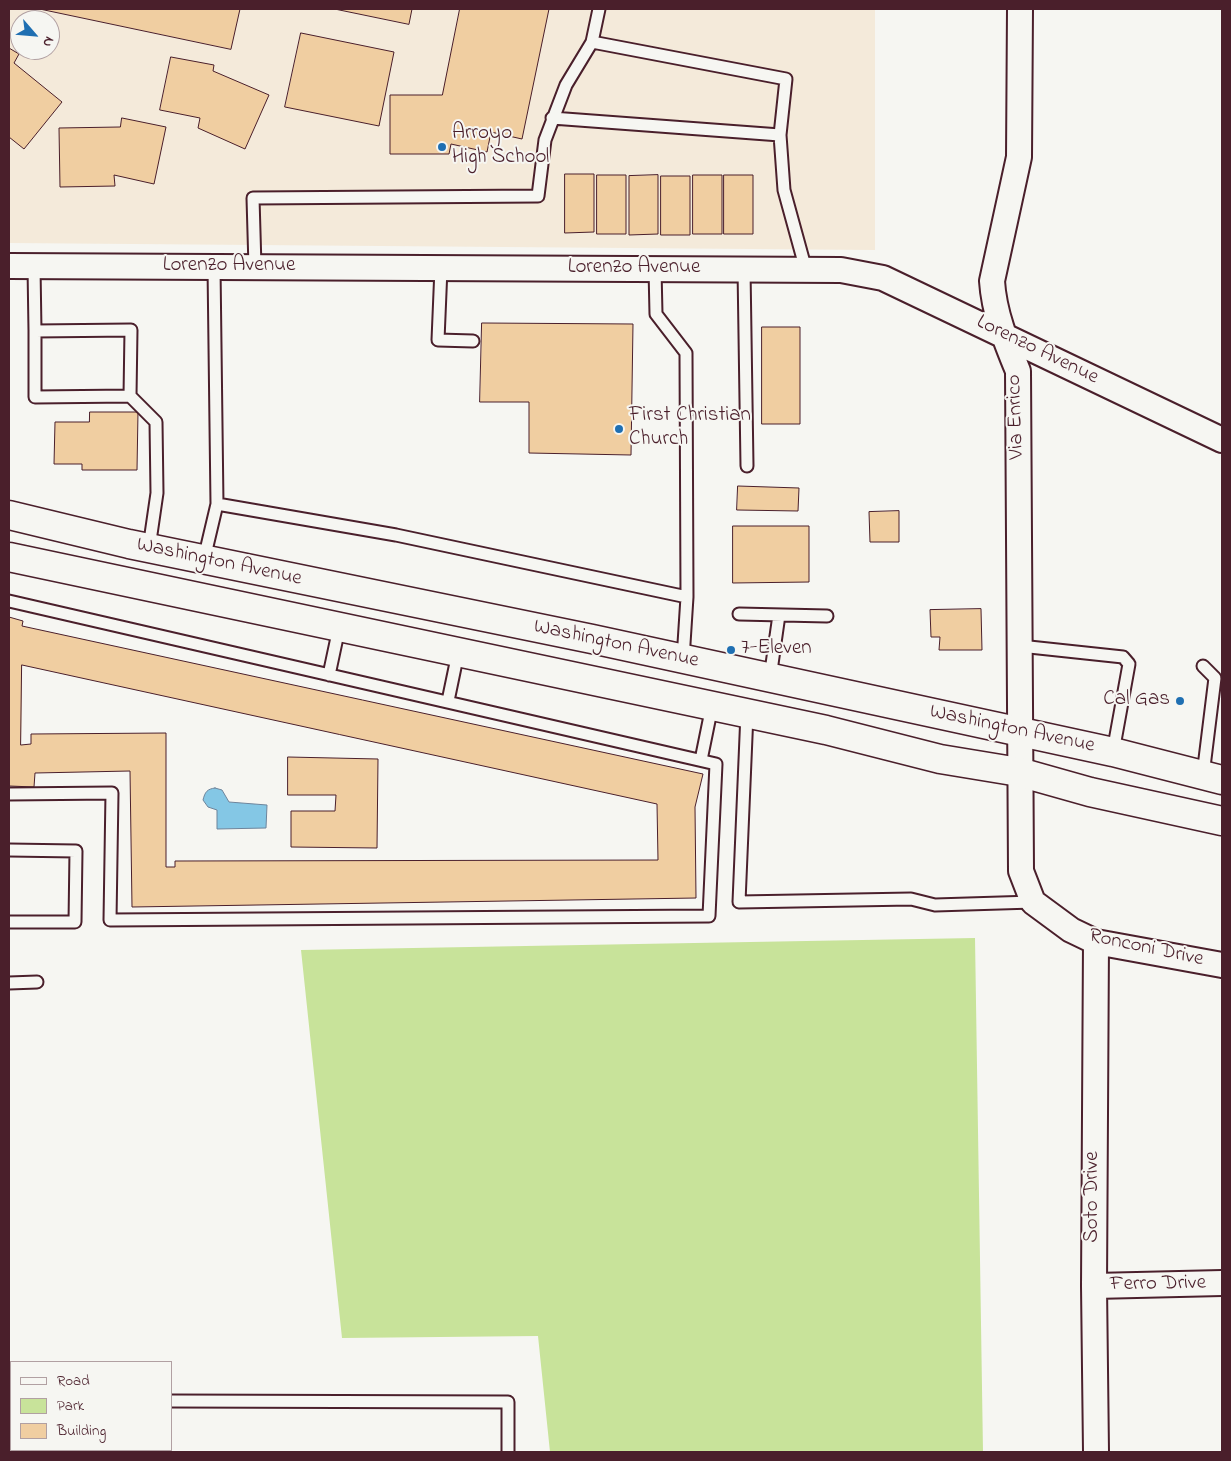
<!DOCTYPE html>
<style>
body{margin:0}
#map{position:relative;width:1231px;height:1461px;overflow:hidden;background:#f6f6f2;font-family:"Indie Flower",sans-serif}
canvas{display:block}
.frame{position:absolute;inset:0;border:10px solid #4a1f2b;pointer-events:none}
.legend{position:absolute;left:10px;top:1361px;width:162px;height:90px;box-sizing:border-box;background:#f6f6f2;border:1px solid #b1a0a2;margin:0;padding:6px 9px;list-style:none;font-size:15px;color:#4a1f2b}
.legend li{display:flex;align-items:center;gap:10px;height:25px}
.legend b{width:25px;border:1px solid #b1a0a2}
.north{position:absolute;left:10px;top:10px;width:50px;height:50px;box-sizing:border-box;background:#f6f6f2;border:1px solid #b1a0a2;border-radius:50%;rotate:117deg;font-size:14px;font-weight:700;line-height:20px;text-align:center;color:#4a1f2b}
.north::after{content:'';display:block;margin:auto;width:18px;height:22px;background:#1f6fb2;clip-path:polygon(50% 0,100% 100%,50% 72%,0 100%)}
</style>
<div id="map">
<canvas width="1231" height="1461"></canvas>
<div class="frame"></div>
<ul class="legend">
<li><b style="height:6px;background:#f6f6f2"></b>Road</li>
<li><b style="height:14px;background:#c8e39a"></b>Park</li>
<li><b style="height:14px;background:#f0cea1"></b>Building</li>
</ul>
<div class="north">N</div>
</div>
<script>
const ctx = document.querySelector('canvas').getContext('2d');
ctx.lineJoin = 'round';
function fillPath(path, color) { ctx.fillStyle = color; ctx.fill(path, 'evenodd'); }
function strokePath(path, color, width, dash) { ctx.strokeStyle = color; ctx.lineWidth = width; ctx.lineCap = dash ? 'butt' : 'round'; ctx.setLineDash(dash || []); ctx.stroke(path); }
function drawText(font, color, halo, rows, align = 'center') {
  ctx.font = font + ' "Indie Flower",sans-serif'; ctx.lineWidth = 4; ctx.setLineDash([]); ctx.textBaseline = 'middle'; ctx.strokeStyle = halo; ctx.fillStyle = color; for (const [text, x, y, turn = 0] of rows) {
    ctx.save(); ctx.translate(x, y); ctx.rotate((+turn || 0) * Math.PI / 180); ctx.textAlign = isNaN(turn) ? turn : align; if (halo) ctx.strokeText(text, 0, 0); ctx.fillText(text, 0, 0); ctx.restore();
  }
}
const built = new Path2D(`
 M9,9h866v241l-866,-7zM20,20h30v30h-30z`);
const green = new Path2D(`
 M975,938l8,514h-433l-12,-116 -196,2 -41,-388z`);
const water = new Path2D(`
 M215,788l7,2 7,12 38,3 -1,23 -49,1v-19l-9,-3 -5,-7c2,-8 4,-11 12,-12z`);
const building = new Path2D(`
 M40,9h200l-9,40z
 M335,9h77l-3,15z
 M460,9h89l-27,130 -31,-7 -4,20 -36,-8 -2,10h-59v-59h52z
 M301,33l93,19 -15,74 -94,-19z
 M9,48l10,6 -5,9 48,39 -38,47 -15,-12z
 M171,57l43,8 -1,6 56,24 -24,54 -47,-21 2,-10 -40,-8z
 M122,118l44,9 -12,57 -40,-9 1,11 -55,1 -1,-59 61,-1z
 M565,174h29v58l-29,1z
 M597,175h29v59h-29z
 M658,175v59l-29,1v-59z
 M693,175h29v59h-29z
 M724,175h29v59h-29z
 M661,176h29v59h-29z
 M482,323l151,1 -2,131 -102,-2v-51h-49z
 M762,327h38v97h-38z
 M90,412h48l-1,58h-55v-6h-28l1,-42h34z
 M738,486l61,2 -1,23 -61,-1z
 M899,511v31h-29l-1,-30z
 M733,526h76v56l-76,1z
 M981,609l1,41h-43l1,-13h-9l-1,-27z
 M9,617l14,4 -1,5 681,148 -8,33 1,91 -564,9 -2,-136 -95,2 -1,14 -25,-1zM22,665l635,139 1,56 -483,1v6h-9v-134l-135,1v10l-10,1z
 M288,757l90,2 -1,89 -86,-1v-36h44l1,-16h-48z`);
const service = new Path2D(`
 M592,42l194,37 -6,56 4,55 22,80
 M552,118l228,17
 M34,267l1,64
 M255,267l-2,-69 285,-2 7,-56 21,-55 26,-43 7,-33
 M441,268l-3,72 35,1
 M655,269l1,45 30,39 1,244 -4,62
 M744,269l3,197
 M130,396l-95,1v-66l96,-1 -1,66 26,26 1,71 -8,55
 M217,504l179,31 291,62
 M204,559l13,-55 -3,-237
 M9,601l707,163 -7,152 -599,4 2,-127 -103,1
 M739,614l88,2
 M1020,646l103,11 6,7 -16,88
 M1203,666l12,12 -12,97
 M329,675l10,-47
 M770,678l9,-63
 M448,701l10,-48
 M747,713l-8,189 172,-3 24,6 98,-3
 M701,760l11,-54
 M9,850l67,1 -1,71h-66
 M9,983l28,-1
 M9,1400h2
 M171,1401l337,1v50`);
const minor = new Path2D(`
 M1020,9l-1,148 -27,124c2,32 14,61 26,90l3,500 12,31 38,28 25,12 126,23
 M9,266l832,4 42,8 339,162
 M1096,942l-2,344 2,166
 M1094,1286l128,-3`);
const secondary = new Path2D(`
 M9,515l120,29 463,95 521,113 109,28
 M9,557l817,173 114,29 79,13 71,20 132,29`);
const markers = [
 [442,147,5,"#1f6fb2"],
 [619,429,5,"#1f6fb2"],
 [731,650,5,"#1f6fb2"],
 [1180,701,5,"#1f6fb2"]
];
const poiNames = [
 ["Arroyo",452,135],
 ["High School",452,159],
 ["First Christian",629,417],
 ["Church",629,441],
 ["7-Eleven",741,650],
 ["Cal Gas",1170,701,"right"]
];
const streetNames = [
 ["Lorenzo Avenue",229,267],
 ["Lorenzo Avenue",634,269],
 ["Lorenzo Avenue",1037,351,26],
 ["Via Enrico",1017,417,-92],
 ["Washington Avenue",219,563,12],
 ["Washington Avenue",616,645,12],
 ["Washington Avenue",1012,730,12],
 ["Ronconi Drive",1146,949,12],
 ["Soto Drive",1094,1197,-90],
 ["Ferro Drive",1158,1285,-1]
];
fillPath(built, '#f4eada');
fillPath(green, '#c8e39a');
fillPath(water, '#84c7e5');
strokePath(water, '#6d849b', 1);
fillPath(building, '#f0cea1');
strokePath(building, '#4a1f2b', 1);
strokePath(service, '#4a1f2b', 15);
strokePath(minor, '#4a1f2b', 28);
strokePath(secondary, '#4a1f2b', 31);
strokePath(service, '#f6f6f2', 11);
strokePath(minor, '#f6f6f2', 24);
strokePath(secondary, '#f6f6f2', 28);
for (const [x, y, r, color] of markers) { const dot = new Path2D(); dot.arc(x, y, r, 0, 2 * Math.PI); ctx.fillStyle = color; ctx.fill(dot); strokePath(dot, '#f6f6f2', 2); }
drawText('21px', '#4a1f2b', '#f6f6f2', poiNames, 'left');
drawText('21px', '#4a1f2b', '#f6f6f2', streetNames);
</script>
